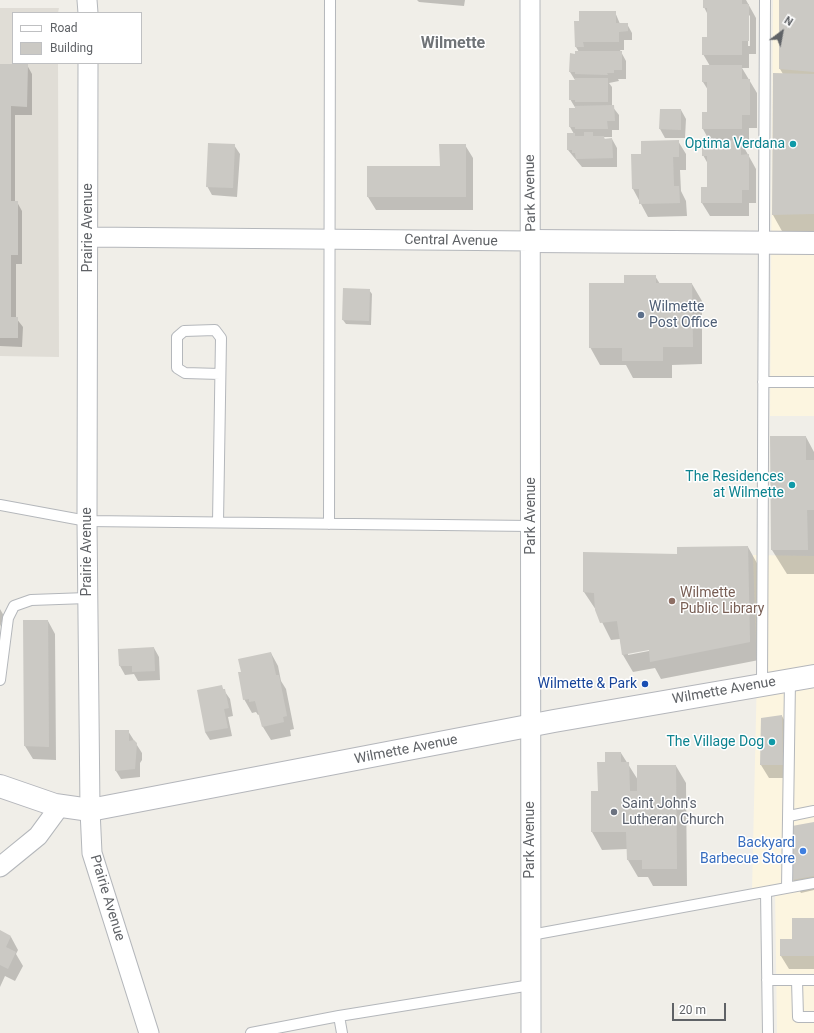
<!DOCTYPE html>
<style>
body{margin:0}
#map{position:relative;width:814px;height:1033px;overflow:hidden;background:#f0eee8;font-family:Roboto,sans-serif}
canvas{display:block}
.legend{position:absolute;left:12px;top:12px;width:130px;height:52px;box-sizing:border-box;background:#fff;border:1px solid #bfc0c2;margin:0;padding:5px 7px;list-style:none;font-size:12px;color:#5f6266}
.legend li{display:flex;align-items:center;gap:8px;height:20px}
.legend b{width:20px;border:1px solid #bfc0c2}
.north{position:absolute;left:762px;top:12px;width:40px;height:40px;-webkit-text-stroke:3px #fff;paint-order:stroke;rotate:32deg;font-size:11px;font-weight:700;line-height:16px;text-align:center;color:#5f6266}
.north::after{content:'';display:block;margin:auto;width:14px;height:18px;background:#5f6266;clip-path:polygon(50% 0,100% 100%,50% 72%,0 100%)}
.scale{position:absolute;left:672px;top:1003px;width:54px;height:18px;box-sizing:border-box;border:2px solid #5f6266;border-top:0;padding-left:5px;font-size:12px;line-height:14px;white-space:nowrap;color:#5f6266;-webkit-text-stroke:3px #fff;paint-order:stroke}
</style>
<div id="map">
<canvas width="814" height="1033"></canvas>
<ul class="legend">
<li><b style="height:5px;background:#fff"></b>Road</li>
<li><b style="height:11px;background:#cbc9c4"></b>Building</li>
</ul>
<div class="north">N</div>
<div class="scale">20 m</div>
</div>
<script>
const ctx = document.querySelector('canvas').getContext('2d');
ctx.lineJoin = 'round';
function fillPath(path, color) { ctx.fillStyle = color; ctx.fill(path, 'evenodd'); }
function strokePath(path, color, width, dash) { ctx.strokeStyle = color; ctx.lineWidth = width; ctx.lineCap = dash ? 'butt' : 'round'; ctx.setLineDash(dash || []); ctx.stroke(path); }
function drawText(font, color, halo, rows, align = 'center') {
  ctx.font = font + ' Roboto,sans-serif'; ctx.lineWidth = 3; ctx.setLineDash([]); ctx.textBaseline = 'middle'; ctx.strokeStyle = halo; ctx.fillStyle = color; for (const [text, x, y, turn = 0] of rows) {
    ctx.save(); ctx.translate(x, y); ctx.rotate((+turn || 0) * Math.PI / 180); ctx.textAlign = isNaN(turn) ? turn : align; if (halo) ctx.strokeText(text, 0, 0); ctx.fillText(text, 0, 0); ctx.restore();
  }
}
const commercial = new Path2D(`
 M773,0h41v416h-44z
 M753,555l61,1v477h-37l-2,-146 -23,4 5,-218z`);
const education = new Path2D(`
 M0,8h59l-1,5h-45v50h45l1,294 -59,-1z`);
const shadow = new Path2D(`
 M417,0h48l-1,6 -45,-4z
 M704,0h42l10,18v36h-7v14h-7l15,25v35h-8v14h-8l15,27v34h-7v13h-39l-8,-13v-15h6v-24l-5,-9 7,-13 -7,-13 5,-16v-23l-5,-8v-16h7l-7,-12 5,-16v-23l-4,-8zM748,14l2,2v30h-2z
 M780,0h34v239l-27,1 -14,-25 10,-141 -3,-5z
 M615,12l5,12h7l5,9v7h-8v10h-4l6,11v18h-8l1,2 -10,2 3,4v19l7,9v15h-7v7h-8l1,3 7,-1 5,9v19h-35l-14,-17 6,-16 -4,-7 6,-18 -6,-10 5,-19 -5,-8 9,-20 -3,-5z
 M0,65h27l5,9v41h-17v87h2l5,9v53h-6v54l7,9 -1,20 -22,-1z
 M681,110l5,9 -1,19h-20l-5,-9z
 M678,141l8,13v16h-6l1,21 5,10 1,15 -39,1 -15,-28 -1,-34h10z
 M234,145l6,9 -3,43 -25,-2 -5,-9z
 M465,145l8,13v52h-97l-8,-13 73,-30z
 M655,276l5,8h32l10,17v63l-30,1v13h-39l-7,-13h-26l-10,-18 35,-63z
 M369,290l3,4 -1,31 -25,-1 -3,-4z
 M806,437l8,15v122h-27l-15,-24z
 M748,547l10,18 1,95 -98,19 -6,-11 -22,4 -10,-17 -3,-16 -9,1 -15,-30 -12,-18 94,-37zM653,648l1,2 -26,5v-2z
 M0,609l4,7 -4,11z
 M24,621h24l7,13 1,126 -23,-1 -8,-13z
 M154,648l5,9 1,23 -22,1 -4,-7 -9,1 -5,-9z
 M271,653l7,13 3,15 5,8 8,40 -4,1 1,6 -20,4 -8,-13 -3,-13 -2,1 -2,-3 -4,1 -8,-14z
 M221,686l9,13 3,17 -5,1 4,19 -22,4 -5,-8z
 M782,716l7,13 1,49h-21l-8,-13 1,-46z
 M128,731l14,22v7l-2,3v14l-19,2 -5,-8z
 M621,753l17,27 38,-14 10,17 1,103h-34l-5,-9h-10l-10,-17v-11l-26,1 -10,-18v-40h7l7,-29z
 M814,823v67l-13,3 -8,-13z
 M814,919v50h-25l-8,-13v-16h12z
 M0,932l11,5 7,13 -2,4 7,12 -8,15 -10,-5 -5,11z`);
const building = new Path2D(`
 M703,0h39v4h7v37h-7v14h-40v-18h5v-29h-4z
 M779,0h35v72l-35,-3z
 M579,11h37v12h12v8l-9,1v10h-36l1,5h-9l-1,-26h5z
 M575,51h47v19h-8v3h-7l1,2 -33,-1v-2h-6l1,-19 5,1z
 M0,64h28l-1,43 -16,-1v95h7v54h-7v62h7v21h-18z
 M702,65h40v14h8v36h-8v14h-40v-17h5v-30h-5z
 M773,73l41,1v140l-42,1z
 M575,78h33v24h-33v-2h-6v-20h6z
 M614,105l1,16h-8l1,8h-33v-2h-6v-19h6v-2z
 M660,109h21v21l-22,-1z
 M584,132h9v4h11v3l8,-1 1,20 -37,1 -1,-6h-3v-3h-5v-17h8v3h9z
 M679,140v17h-6l1,29h5l1,17 -41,1v-15h-7l-1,-35h10v-13z
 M741,140v15l8,-1v36h-7v13h-41v-16h6v-31h-5v-15z
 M208,143l27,1 -2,44 -27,-1z
 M439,144h27v53h-99v-31h73z
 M624,275h32v8h36l1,64h-30v14h-41v-13h-33v-65h35z
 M343,288l27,1 -1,32 -27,-1z
 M770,436h36v24h8v50h-7l1,40h-37z
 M748,546l2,96 -100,20 -1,-12 -27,5 -5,-34 -17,2 -5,-13 -1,-17 -11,-1v-40l94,2v-7z
 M23,620h25l1,127 -25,-1z
 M154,647l1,24 -23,1v-6h-13l-1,-17z
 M271,652l5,23h3l8,41 -4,1 1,5 -22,5 -7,-26 -6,1v-3l-6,1 -5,-28h3l-3,-13z
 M222,685l1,4h2l4,19 -5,1 4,19 -23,4 -8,-42z
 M782,715l1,50h-23l1,-47z
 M115,730h14v11l5,-1 3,3 -2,26 -20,2z
 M605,752h16v10h8l1,29h7v-26h39l1,104h-35v-9h-15l-1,-28h-35v-41h7l-1,-29h8z
 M814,822v54l-22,4v-54z
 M792,918h22v38h-34v-17h12z
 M0,930l11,6 -5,11 10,5 -8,17 -8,-4z`);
const lane = new Path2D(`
 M763,382h51
 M0,505l87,16 444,5
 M218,522l3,-184 -6,-8 -31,1 -7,6v31l8,5 35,1
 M329,524l1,-524
 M0,680l8,-62 6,-12 17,-6 56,-2
 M762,685l3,-685
 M789,816l25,-5
 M787,888l3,-208
 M766,892l2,141
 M531,935l283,-52
 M767,980h47
 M797,980l1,37h16
 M339,1016l3,17
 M251,1033l88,-17 192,-31`);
const street = new Path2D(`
 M87,0l1,13
 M530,0l1,1033
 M88,63l-1,458 3,289 2,43 57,180
 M88,237l443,4
 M0,867l38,-31 22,-30`);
const secondary = new Path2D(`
 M531,241l283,2
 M0,786l55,19 35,5 464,-89 260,-45`);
const markers = [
 [793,144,4,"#0f9aa8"],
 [641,315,4,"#5c6f8a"],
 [792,485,4,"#0f9aa8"],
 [672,601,4,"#8d6e63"],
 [645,684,4,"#1a4fb4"],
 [772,742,4,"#0f9aa8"],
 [614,812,4,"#6b7280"],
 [803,851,4,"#3f7fe0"]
];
const cultureNames = [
 ["Optima Verdana",785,144],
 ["The Residences",784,477],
 ["at Wilmette",784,493],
 ["The Village Dog",764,742]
];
const streetNames = [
 ["Park Avenue",531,193,-91],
 ["Prairie Avenue",88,228,-90],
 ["Central Avenue",451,241,1],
 ["Park Avenue",531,516,-90],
 ["Prairie Avenue",87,552,-90],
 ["Wilmette Avenue",724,691,-10],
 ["Wilmette Avenue",406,750,-11],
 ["Park Avenue",530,840,-90],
 ["Prairie Avenue",107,898,73]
];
const serviceNames = [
 ["Wilmette",649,307],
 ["Post Office",649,323]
];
const educationNames = [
 ["Wilmette",680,593],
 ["Public Library",680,609]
];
const transitNames = [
 ["Wilmette & Park",637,684]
];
const worshipNames = [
 ["Saint John's",622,804],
 ["Lutheran Church",622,820]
];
const shopNames = [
 ["Backyard",795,843],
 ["Barbecue Store",795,859]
];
const quarterNames = [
 ["Wilmette",453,44]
];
fillPath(commercial, '#fcf5e0');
fillPath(education, '#e0ddd6');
fillPath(shadow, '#0003');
fillPath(building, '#cbc9c4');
strokePath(lane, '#b4b7bb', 12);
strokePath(street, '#b4b7bb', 21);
strokePath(secondary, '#b4b6bb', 24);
strokePath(lane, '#fff', 10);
strokePath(street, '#fff', 19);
strokePath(secondary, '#fff', 22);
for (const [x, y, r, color] of markers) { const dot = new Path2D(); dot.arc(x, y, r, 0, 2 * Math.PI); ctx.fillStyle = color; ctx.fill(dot); strokePath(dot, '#fff', 1.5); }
drawText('14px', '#0d838f', '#fff', cultureNames, 'right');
drawText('14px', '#5f6266', '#fff', streetNames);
drawText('14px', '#4e5e75', '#fff', serviceNames, 'left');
drawText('14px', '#785e54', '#fff', educationNames, 'left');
drawText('14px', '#164399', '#fff', transitNames, 'right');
drawText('14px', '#5b616d', '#fff', worshipNames, 'left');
drawText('14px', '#366cbe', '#fff', shopNames, 'right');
drawText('bold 16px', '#707478', '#fff', quarterNames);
</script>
